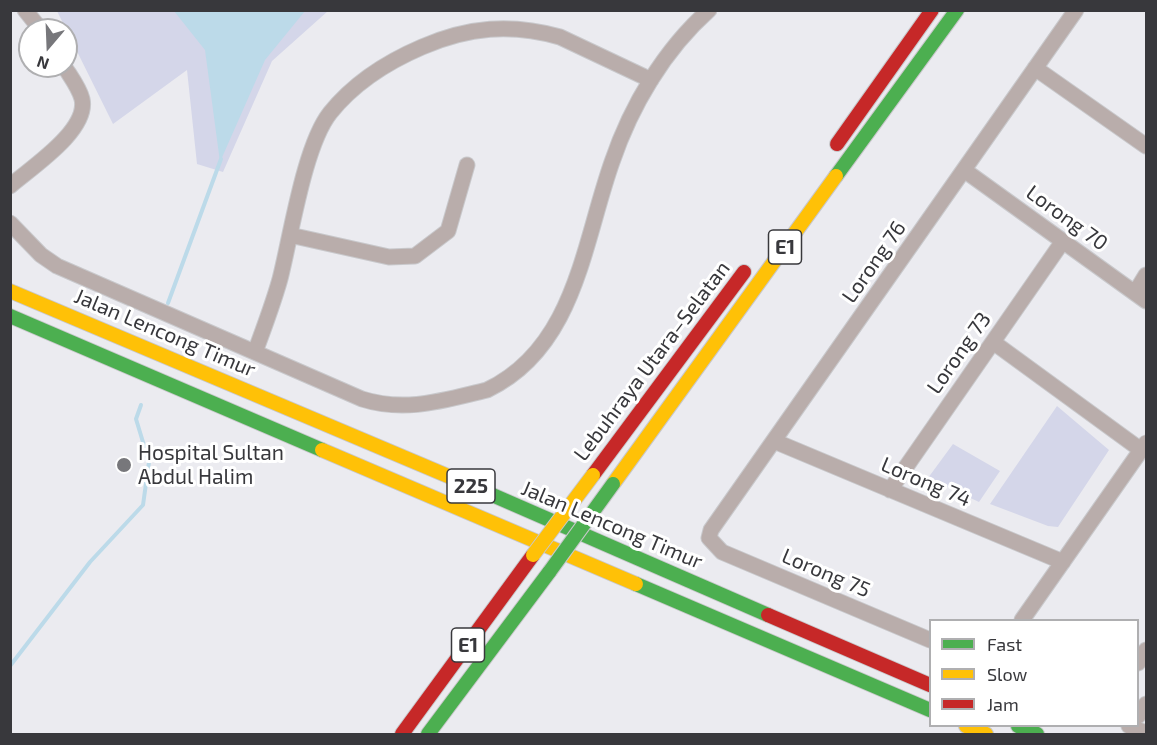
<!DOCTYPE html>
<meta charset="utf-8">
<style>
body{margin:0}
#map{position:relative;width:1157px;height:745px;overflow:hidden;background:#ebebf0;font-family:"Exo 2",sans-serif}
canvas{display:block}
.frame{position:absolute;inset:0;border:12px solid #38383c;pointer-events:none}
.legend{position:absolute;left:929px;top:619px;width:210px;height:108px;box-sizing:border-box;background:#fff;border:2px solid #afafb1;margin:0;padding:8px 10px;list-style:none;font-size:18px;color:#38383c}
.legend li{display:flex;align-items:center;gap:12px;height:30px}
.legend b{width:30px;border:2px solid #afafb1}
.north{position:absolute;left:18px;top:18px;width:60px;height:60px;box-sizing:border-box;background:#fff;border:2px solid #afafb1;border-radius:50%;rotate:199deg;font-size:16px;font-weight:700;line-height:24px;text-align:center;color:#38383c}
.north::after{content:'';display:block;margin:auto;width:21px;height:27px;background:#77777b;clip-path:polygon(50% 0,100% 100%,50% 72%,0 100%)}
</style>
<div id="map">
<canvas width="1157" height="745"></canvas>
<div class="frame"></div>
<ul class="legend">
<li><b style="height:8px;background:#4caf50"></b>Fast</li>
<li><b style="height:8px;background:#ffc107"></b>Slow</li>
<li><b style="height:8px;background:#c62828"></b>Jam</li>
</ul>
<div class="north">N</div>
</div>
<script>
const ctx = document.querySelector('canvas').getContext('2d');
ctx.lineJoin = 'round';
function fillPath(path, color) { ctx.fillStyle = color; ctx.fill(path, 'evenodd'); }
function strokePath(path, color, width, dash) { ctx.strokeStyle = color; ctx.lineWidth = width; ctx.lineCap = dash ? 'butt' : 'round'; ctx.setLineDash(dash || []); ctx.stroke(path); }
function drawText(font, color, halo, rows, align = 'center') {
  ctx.font = font + ' "Exo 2",sans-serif'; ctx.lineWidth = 6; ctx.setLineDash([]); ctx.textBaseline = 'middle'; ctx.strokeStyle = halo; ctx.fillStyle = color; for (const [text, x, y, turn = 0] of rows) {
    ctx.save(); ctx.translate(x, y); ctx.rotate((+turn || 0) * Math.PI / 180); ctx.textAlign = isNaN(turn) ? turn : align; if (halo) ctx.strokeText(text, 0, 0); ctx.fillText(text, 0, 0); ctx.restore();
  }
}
const green = new Path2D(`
 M57,11h271l-56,50 -49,111 -26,-8 -10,-94 -74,54z
 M1057,406l52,44 -51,77 -10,-1 -58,-22z
 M953,444l47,27 -21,31 -51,-24z`);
const water = new Path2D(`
 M174,11h131l-40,49 -45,102 -15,-112z`);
const stream = new Path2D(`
 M168,303l53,-144
 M10,666l80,-104 53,-57 6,-43 -13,-43 5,-14`);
const street = new Path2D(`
 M25,10l16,20
 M1035,68l111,78
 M964,170l182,131
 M10,186c22,-19 79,-56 72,-87 -3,-12 -12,-23 -18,-33
 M10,223l31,32 16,11 305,133c44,14 82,1 125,-9 88,-42 96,-146 125,-228 19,-56 52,-112 97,-152
 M290,235l99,22 26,-1 33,-25 19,-66
 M1135,293l11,-18
 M993,342l148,108
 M255,352c9,-24 18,-48 25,-73 11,-43 24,-133 50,-166 24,-30 57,-51 92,-66 46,-20 89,-24 138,-10l91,43
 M774,441l289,121
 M890,490l173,-249
 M1022,620l124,-177
 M930,640l-208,-88 -13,-14 2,-8 365,-520
 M1138,663l8,-13
 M1138,716l8,-12
 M1129,726l17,7`);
const fast = new Path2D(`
 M836,176l121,-166
 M10,316l312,134
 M474,487l294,128
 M636,584l294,126
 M1018,726l19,8
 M428,734l122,-163`);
const slow = new Path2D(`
 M10,291l464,196
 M322,450l314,134
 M613,484l223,-308
 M966,726l20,8`);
const jam = new Path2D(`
 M837,144l95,-134
 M593,475l151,-203
 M768,615l162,70
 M402,734l131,-179`);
const fastBridge = new Path2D(`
 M550,571l63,-87`);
const slowBridge = new Path2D(`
 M533,555l60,-80`);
const markers = [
 [124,465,8,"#77777b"]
];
const shields = [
 [785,247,33],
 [471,486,48],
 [468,645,33]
];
const shieldNames = [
 ["E1",785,247],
 ["225",471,486],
 ["E1",468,645]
];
const streetNames = [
 ["Lorong 70",1067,218,36],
 ["Lorong 76",874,262,-55],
 ["Jalan Lencong Timur",165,333,23],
 ["Lorong 73",959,353,-55],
 ["Lebuhraya Utara–Selatan",652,361,-53],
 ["Lorong 74",926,482,23],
 ["Jalan Lencong Timur",612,525,23],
 ["Lorong 75",826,573,23]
];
const poiNames = [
 ["Hospital Sultan",138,453],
 ["Abdul Halim",138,477]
];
fillPath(green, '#d4d6e9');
fillPath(water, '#bcdae9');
strokePath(stream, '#bcdae9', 4);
strokePath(street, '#c8c8cb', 17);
strokePath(fast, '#c8c8cb', 16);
strokePath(slow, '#c8c8cb', 16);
strokePath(jam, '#c8c8cb', 16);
strokePath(street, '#b9adab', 15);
strokePath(fast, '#4caf50', 14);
strokePath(slow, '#ffc107', 14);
strokePath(jam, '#c62828', 14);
strokePath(fastBridge, '#c8c8cb', 16, []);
strokePath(slowBridge, '#c8c8cb', 16, []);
strokePath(fastBridge, '#4caf50', 14);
strokePath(slowBridge, '#ffc107', 14);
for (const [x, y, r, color] of markers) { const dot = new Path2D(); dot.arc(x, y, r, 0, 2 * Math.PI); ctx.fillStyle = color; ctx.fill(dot); strokePath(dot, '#fff', 2); }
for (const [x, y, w] of shields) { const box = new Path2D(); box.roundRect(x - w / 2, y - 17, w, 34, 4.5); ctx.fillStyle = '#fff'; ctx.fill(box); strokePath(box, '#38383c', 1.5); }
drawText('bold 20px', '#38383c', null, shieldNames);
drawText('21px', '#38383c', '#fff', streetNames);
drawText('21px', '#38383c', '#fff', poiNames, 'left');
</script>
